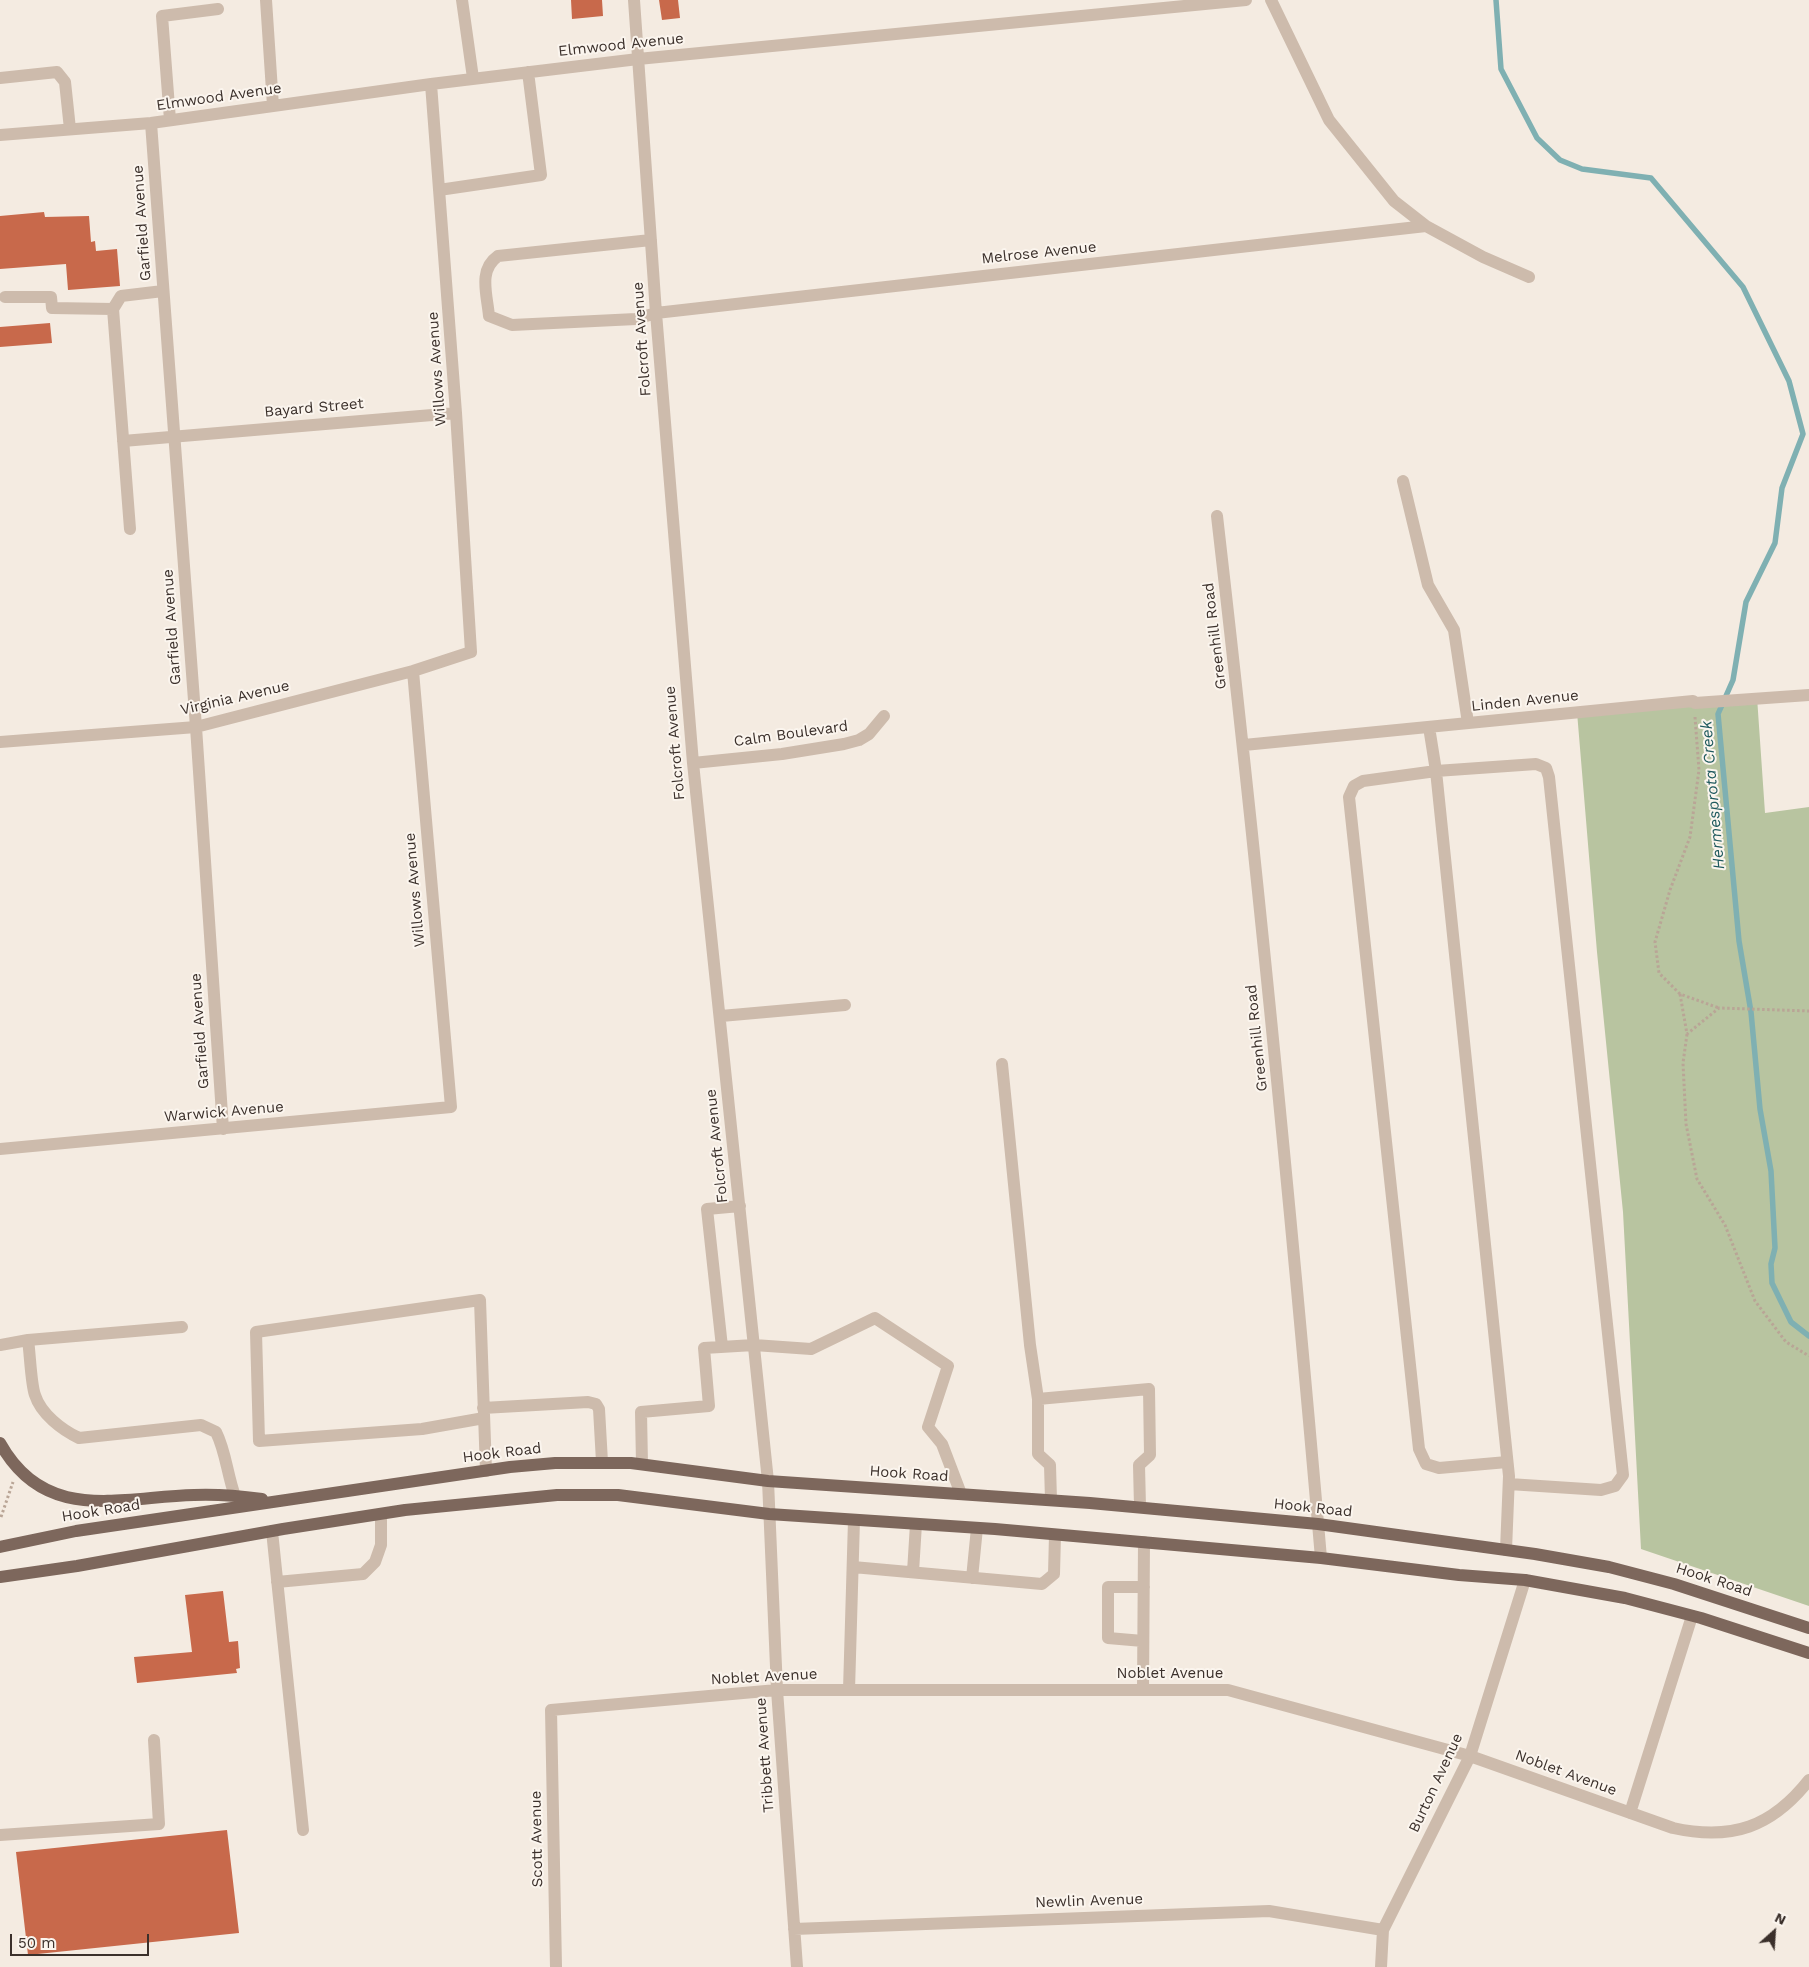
<!DOCTYPE html>
<style>
body{margin:0}
#map{position:relative;width:1809px;height:1967px;overflow:hidden;background:#f4ebe1;font-family:"Work Sans",sans-serif}
canvas{display:block}
.north{position:absolute;left:1749px;top:1907px;width:50px;height:50px;-webkit-text-stroke:4px #fbf5ee;paint-order:stroke;rotate:26deg;font-size:14px;font-weight:700;line-height:20px;text-align:center;color:#3b302b}
.north::after{content:'';display:block;margin:auto;width:18px;height:22px;background:#3b302b;clip-path:polygon(50% 0,100% 100%,50% 72%,0 100%)}
.scale{position:absolute;left:10px;top:1934px;width:139px;height:22px;box-sizing:border-box;border:2px solid #3b302b;border-top:0;padding-left:6px;font-size:15px;line-height:18px;white-space:nowrap;color:#3b302b;-webkit-text-stroke:4px #fbf5ee;paint-order:stroke}
</style>
<div id="map">
<canvas width="1809" height="1967"></canvas>
<div class="north">N</div>
<div class="scale">50 m</div>
</div>
<script>
const ctx = document.querySelector('canvas').getContext('2d');
ctx.lineJoin = 'round';
function fillPath(path, color) { ctx.fillStyle = color; ctx.fill(path, 'evenodd'); }
function strokePath(path, color, width, dash) { ctx.strokeStyle = color; ctx.lineWidth = width; ctx.lineCap = dash ? 'butt' : 'round'; ctx.setLineDash(dash || []); ctx.stroke(path); }
function drawText(font, color, halo, rows, align = 'center') {
  ctx.font = font + ' "Work Sans",sans-serif'; ctx.lineWidth = 4; ctx.setLineDash([]); ctx.textBaseline = 'middle'; ctx.strokeStyle = halo; ctx.fillStyle = color; for (const [text, x, y, turn = 0] of rows) {
    ctx.save(); ctx.translate(x, y); ctx.rotate((+turn || 0) * Math.PI / 180); ctx.textAlign = isNaN(turn) ? turn : align; if (halo) ctx.strokeText(text, 0, 0); ctx.fillText(text, 0, 0); ctx.restore();
  }
}
const green = new Path2D(`
 M1757,697l8,116 44,-6v799l-168,-57 -18,-337 -26,-260 -20,-240z`);
const stream = new Path2D(`
 M1496,0l5,69 36,69 23,22 22,9 69,9 92,109 46,94 14,53 -21,54 -7,55 -29,59 -13,78 -15,34 21,227 12,71 9,97 11,62 4,77 -4,16 1,19 19,39 18,14`);
const building = new Path2D(`
 M571,0h31l1,16 -31,3z
 M659,0h19l2,18 -18,2z
 M44,212l1,5 44,-1 2,26 4,-1 1,10 21,-2 3,37 -52,4 -2,-26 -66,5v-53z
 M50,323l2,20 -52,4v-20z
 M223,1591l6,51 9,-1 2,27 -4,1 1,4 -100,10 -3,-26 58,-5 -7,-57z
 M227,1830l12,103 -211,22 -12,-103z`);
const path = new Path2D(`
 M1695,717l4,53 -9,67 -20,53 -15,52 4,31 21,21 39,14
 M1680,994l7,40 32,-26 90,3
 M1687,1034l-4,29 3,61 11,55 28,46 30,76 31,41 23,14
 M1,1517l12,-35`);
const minor = new Path2D(`
 M266,0l7,106
 M462,0l11,78
 M634,0l22,313 37,450 75,718 9,209 20,277
 M1271,0l58,120 65,81 32,25 57,31 46,20
 M0,78l57,-6 8,10 5,47
 M170,120l-8,-104 56,-7
 M151,123l45,604 27,402
 M0,135l151,-12 280,-39 207,-25 608,-59
 M439,190l102,-15 -13,-103
 M651,240l-153,16c-20,14 -11,38 -9,60l23,9 124,-6 20,-6 770,-87
 M5,297h46l1,11 61,1 17,220
 M113,309l8,-13 42,-5
 M123,441l333,-28
 M1403,481l25,104 26,45 14,93
 M1217,516c40,347 74,694 104,1042
 M1429,727l7,44 73,705 -3,74
 M0,742l196,-15 217,-56 58,-19 -15,-239 -25,-329
 M1244,745l449,-44 2,2 114,-8
 M693,763l89,-9 62,-10 15,-4 10,-6 15,-18
 M721,1016l124,-11
 M1002,1064l28,281 8,54
 M0,1149l451,-42 -38,-436
 M28,1340l154,-13
 M0,1345l28,-5c2,13 3,45 7,55 6,19 27,35 44,43l122,-13 15,7c10,20 11,42 19,64
 M722,1347l-15,-138 33,-3
 M483,1408l105,-6 8,2 3,5 3,53
 M484,1418l-62,11 -163,12 -3,-109 224,-32 6,171
 M1507,1462l-68,6 -13,-4 -7,-15 -70,-652 5,-11 9,-5 73,-10 100,-7 10,4 3,9 74,698 -8,11 -14,4 -92,-6
 M642,1464l-1,-52 68,-6 -5,-58 50,-3 57,4 64,-31 73,48 -20,61 14,17 19,50
 M1051,1500l-1,-35 -12,-11v-55l111,-10 1,66 -11,10 1,42
 M272,1531l31,299
 M853,1567l189,17 12,-10 1,-39
 M913,1572l3,-48
 M972,1578l5,-50
 M277,1582l86,-8 12,-12 6,-17v-31
 M1143,1641l-35,-3v-51h36
 M849,1690l5,-170
 M1143,1690l1,-148
 M1630,1813l62,-197
 M0,1835l159,-11 -5,-84
 M794,1929l475,-18 114,19
 M556,1967l-5,-257 226,-20h451l242,66 203,72c59,13 99,-1 136,-48
 M1381,1967l2,-37 87,-174 55,-176`);
const major = new Path2D(`
 M0,1443c45,81 119,54 194,52 23,-1 46,1 68,4
 M0,1547l76,-16 434,-64 45,-4h76l137,18 322,22 228,21 217,30 74,13 65,17 135,44
 M0,1577l77,-11 206,-37 122,-19 152,-15h61l151,19 226,15 326,29 138,17 66,5 100,18 76,20 108,35`);
const streetNames = [
 ["Elmwood Avenue",621,45,-6],
 ["Elmwood Avenue",219,97,-8],
 ["Garfield Avenue",142,223,-94],
 ["Melrose Avenue",1039,253,-6],
 ["Folcroft Avenue",642,339,-94],
 ["Willows Avenue",437,369,-94],
 ["Bayard Street",314,408,-5],
 ["Garfield Avenue",172,627,-94],
 ["Greenhill Road",1215,636,-97],
 ["Virginia Avenue",235,698,-13],
 ["Linden Avenue",1525,701,-6],
 ["Calm Boulevard",791,734,-8],
 ["Folcroft Avenue",675,743,-95],
 ["Willows Avenue",415,890,-95],
 ["Garfield Avenue",200,1031,-94],
 ["Greenhill Road",1257,1038,-96],
 ["Warwick Avenue",224,1112,-5],
 ["Folcroft Avenue",717,1146,-96],
 ["Hook Road",502,1453,-7],
 ["Hook Road",909,1474,4],
 ["Hook Road",1313,1508,6],
 ["Hook Road",101,1511,-9],
 ["Hook Road",1714,1580,18],
 ["Noblet Avenue",1170,1674],
 ["Noblet Avenue",764,1677,-3],
 ["Tribbett Avenue",765,1755,-94],
 ["Noblet Avenue",1566,1773,20],
 ["Burton Avenue",1436,1783,-65],
 ["Scott Avenue",537,1839,-91],
 ["Newlin Avenue",1089,1901,-2]
];
const waterNames = [
 ["Hermesprota Creek",1713,795,-95]
];
fillPath(green, '#b8c4a0');
strokePath(stream, '#7fb0b2', 5.5);
fillPath(building, '#c8694b');
strokePath(path, '#b9a596', 3, [2.5, 2.5]);
strokePath(minor, '#cdbbac', 12);
strokePath(major, '#7d675c', 12);
drawText('15px', '#3b302b', '#fbf5ee', streetNames);
drawText('italic 16px', '#1f5a5e', '#fbf5ee', waterNames);
</script>
